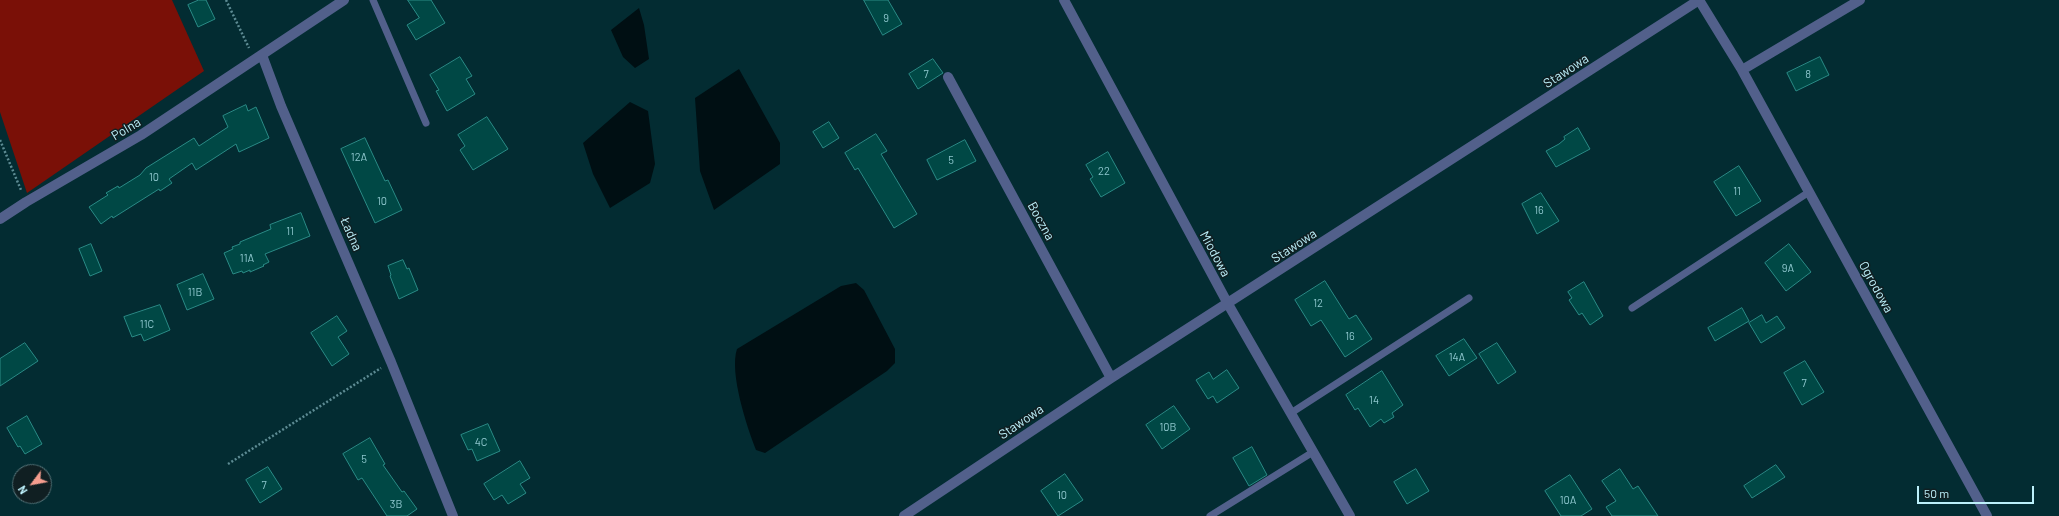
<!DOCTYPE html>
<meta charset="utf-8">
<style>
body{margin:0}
#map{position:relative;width:2059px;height:516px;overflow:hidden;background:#032c32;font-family:Barlow,sans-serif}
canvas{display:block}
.north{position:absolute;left:12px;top:464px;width:40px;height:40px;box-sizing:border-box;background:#101f22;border:1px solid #557378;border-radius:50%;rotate:238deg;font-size:11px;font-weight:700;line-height:16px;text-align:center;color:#bcf0fa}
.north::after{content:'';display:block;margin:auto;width:14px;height:18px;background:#f59d8e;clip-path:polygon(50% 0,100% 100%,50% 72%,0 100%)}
.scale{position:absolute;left:1917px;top:486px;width:117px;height:18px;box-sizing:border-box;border:2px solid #bcf0fa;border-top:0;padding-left:5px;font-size:12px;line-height:14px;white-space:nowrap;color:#bcf0fa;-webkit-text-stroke:3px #101f22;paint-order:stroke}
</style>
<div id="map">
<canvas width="2059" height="516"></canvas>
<div class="north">N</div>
<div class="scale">50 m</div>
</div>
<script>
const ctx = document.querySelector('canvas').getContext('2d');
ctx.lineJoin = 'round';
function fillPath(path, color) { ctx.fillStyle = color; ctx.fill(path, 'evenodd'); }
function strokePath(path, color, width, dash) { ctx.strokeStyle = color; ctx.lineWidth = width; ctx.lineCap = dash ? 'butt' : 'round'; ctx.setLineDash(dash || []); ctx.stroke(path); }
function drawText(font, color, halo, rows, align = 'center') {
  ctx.font = font + ' Barlow,sans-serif'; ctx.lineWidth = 3; ctx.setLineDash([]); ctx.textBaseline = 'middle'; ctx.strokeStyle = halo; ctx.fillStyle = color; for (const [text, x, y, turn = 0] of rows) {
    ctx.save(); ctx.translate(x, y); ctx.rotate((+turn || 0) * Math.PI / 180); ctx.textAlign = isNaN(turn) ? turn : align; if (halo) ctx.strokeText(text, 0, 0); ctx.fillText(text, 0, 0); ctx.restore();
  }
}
const green = new Path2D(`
 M0,0h172l32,71 -177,122 -27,-81z`);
const water = new Path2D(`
 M639,8l5,17 5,34 -14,9 -12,-11 -12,-27z
 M739,69l41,74v21l-66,46 -14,-39 -5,-73z
 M630,102l18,9 7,53 -5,19 -40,25 -17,-34 -10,-31z
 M856,283l8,7 31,59v14l-8,8 -122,82 -9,-3c-9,-23 -27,-77 -19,-101l104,-63z`);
const building = new Path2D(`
 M199,0h7l9,19 -17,8 -10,-22z
 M408,0h23l14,23 -29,17 -9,-15 12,-7z
 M864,0h24l14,24 -19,11z
 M460,57l12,19 -6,3 9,15 -28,17 -11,-20 3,-1 -9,-15z
 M1820,57l9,18 -33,16 -9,-18z
 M933,59l10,14 -25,16 -9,-15z
 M246,105l2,6 8,-4 13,31 -30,14 -3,-8 -40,26 -4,-7 -23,16 3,4 -12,8 -1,-2 -46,29 -1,-2 -11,8 -12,-17 19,-12 -2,-2 12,-7 1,2 21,-13 6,-7 48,-30 5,8 29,-19 -5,-11z
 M487,117l21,32 -35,21 -13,-20 5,-4 -7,-11z
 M829,122l10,16 -16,10 -10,-16z
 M1578,128l12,21 -34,18 -10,-16 13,-7 6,-5 -1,-2z
 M876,134l11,17 -6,3 36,60 -23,14 -36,-60 -3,2 -10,-17z
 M365,138l20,43 3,-1 14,30 -27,13 -34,-74z
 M965,140l11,21 -39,19 -10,-20z
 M1108,152l17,31 -24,14 -11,-18 3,-2 -7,-12z
 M1739,166l22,35 -25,15 -22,-34z
 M1541,193l18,28 -22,13 -15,-30z
 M301,213l9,23 -45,18 4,8 -6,3 1,1 -14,6v-2l-7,3 -1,-2 -9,3 -9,-21 9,-4 -1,-2 8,-3v-2l31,-13 -1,-4z
 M91,244l11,27 -12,5 -11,-27z
 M1789,244l22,28 -25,19 -21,-28z
 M403,260l4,9 2,-1 9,22 -19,9 -9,-23 1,-1 -3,-9z
 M203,274l11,25 -27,11 -10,-25z
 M1325,281l24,38 7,-4 16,24 -27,18 -24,-37 -10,6 -16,-26z
 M1584,282l19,34 -13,9 -8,-12 -3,2 -10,-15 3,-2 -4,-6z
 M160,305l10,25 -26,11 -3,-7 -9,3 -8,-20z
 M1742,308l7,13 -34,20 -7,-13z
 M1762,315l4,8 11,-7 8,12 -24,15 -12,-20z
 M337,316l10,15 -9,6 11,17 -17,12 -21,-33z
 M1464,339l13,19 -28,18 -13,-20z
 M25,343l13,18 -38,25v-27z
 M1497,343l19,29 -18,12 -19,-30z
 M1805,361l19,31 -22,13 -18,-32z
 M1227,370l12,18 -22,15 -4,-7 -5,3 -12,-19 13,-8 4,7z
 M1382,371l21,34 -11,8 2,4 -10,6 -3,-4 -11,8 -12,-19 -3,2 -9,-15z
 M1174,406l16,23 -28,20 -16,-24z
 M27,416l15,28 -17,10 -5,-8 -2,1 -11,-19z
 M488,424l12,27 -23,10 -5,-12 -4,1 -7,-15z
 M370,438l15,26 -2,1 19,27 2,-1 13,18 -10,7h-20l-25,-38 -4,2 -15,-26z
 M1252,447l15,28 -18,11 -16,-28z
 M520,461l10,17 -10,6 6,9 -18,11 -6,-9 -8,5 -10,-16z
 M1776,465l9,12 -33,21 -8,-12z
 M268,467l14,22 -22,14 -14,-23z
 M1416,469l13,22 -22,13 -13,-22z
 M1620,469l13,20 5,-3 20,30h-46l-6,-9 10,-6 -14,-20z
 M1065,474l18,26 -25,16 -17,-25z
 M1570,475l22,34 -11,7h-20l-16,-25z`);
const path = new Path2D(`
 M226,0l23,48
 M0,140l21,50
 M228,464l153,-96`);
const service = new Path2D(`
 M373,0l53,123
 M1632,308l177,-116
 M1291,413l178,-115
 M1210,516l103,-64`);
const minor = new Path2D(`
 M1064,0l164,304 122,212
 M1699,0l43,70 245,446
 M262,55l19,51 110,256 62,154
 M1742,70l118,-70
 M948,77l163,301
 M0,219l26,-17 115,-67 203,-135
 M904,516l207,-138 588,-378`);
const numberNames = [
 ["9",886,18],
 ["7",926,74],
 ["8",1808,74],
 ["12A",359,157],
 ["5",951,160],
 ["22",1104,171],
 ["10",154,177],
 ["11",1737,191],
 ["10",382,201],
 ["16",1539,210],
 ["11",290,231],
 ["11A",247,258],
 ["9A",1788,268],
 ["11B",195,292],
 ["12",1318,303],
 ["11C",147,324],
 ["16",1350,336],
 ["14A",1457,357],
 ["7",1804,383],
 ["14",1374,400],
 ["10B",1168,427],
 ["4C",481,442],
 ["5",364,459],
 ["7",264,485],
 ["10",1062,495],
 ["10A",1568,500],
 ["3B",396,504]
];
const streetNames = [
 ["Stawowa",1566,71,-33],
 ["Polna",126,129,-31],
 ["Boczna",1041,221,61],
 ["Ładna",351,234,66],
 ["Stawowa",1294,246,-33],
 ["Miodowa",1215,254,62],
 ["Ogrodowa",1876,287,61],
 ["Stawowa",1021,422,-34]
];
fillPath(green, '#7a1007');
fillPath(water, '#000f13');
fillPath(building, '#004845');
strokePath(building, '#2a8b86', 1);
strokePath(path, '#5d8b93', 2.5, [2, 2]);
strokePath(service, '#52608b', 7);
strokePath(minor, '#52608b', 10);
drawText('11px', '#8dc6cd', null, numberNames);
drawText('13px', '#bcf0fa', '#101f22', streetNames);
</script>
